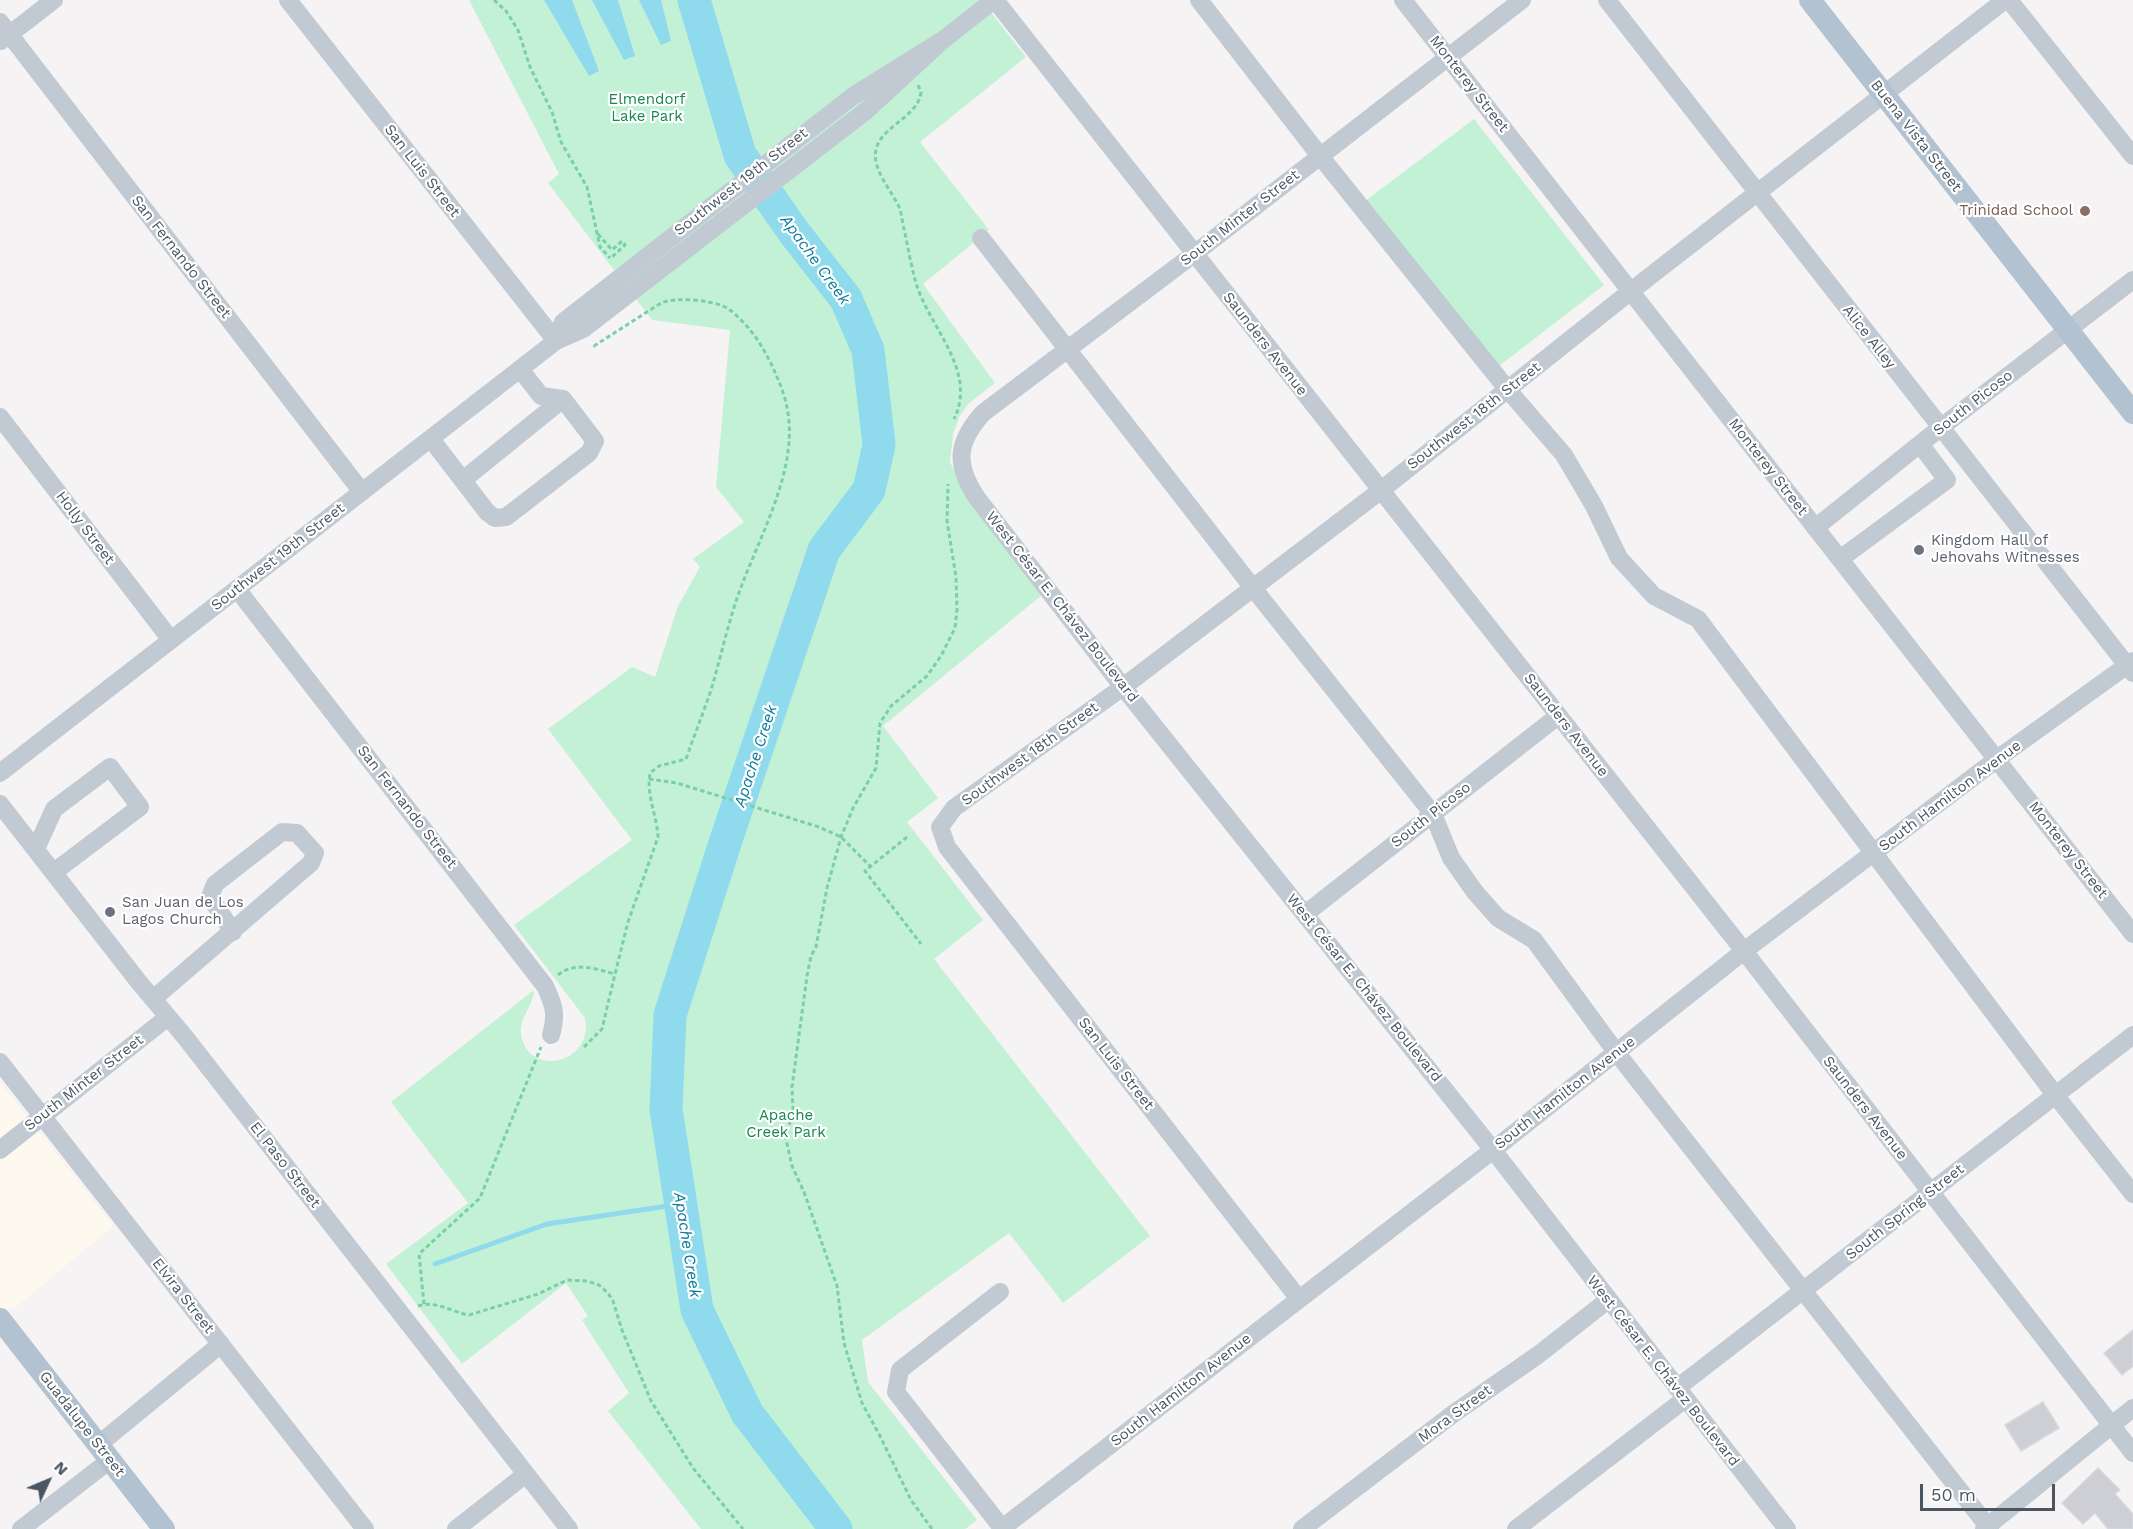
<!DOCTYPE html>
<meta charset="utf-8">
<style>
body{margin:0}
#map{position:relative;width:2133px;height:1529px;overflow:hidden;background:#f5f3f3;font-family:"Work Sans",sans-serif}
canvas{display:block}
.north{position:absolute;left:18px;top:1451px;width:60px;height:60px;-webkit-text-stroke:4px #fff;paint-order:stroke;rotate:46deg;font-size:16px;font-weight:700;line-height:24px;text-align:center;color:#4a5661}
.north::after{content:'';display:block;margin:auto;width:21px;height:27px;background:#4a5661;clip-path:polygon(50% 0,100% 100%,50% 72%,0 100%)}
.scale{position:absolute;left:1920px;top:1484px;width:135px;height:27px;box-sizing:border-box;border:3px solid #4a5661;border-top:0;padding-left:8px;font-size:18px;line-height:21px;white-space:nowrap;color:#4a5661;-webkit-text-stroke:4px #fff;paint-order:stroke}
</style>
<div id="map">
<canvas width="2133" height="1529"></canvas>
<div class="north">N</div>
<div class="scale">50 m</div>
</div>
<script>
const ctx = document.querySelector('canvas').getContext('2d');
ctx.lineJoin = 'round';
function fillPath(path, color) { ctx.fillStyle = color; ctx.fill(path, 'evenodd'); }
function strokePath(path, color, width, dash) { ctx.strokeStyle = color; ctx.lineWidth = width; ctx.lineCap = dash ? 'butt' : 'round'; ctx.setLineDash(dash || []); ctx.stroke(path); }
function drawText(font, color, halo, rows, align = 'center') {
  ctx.font = font + ' "Work Sans",sans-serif'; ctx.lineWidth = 4.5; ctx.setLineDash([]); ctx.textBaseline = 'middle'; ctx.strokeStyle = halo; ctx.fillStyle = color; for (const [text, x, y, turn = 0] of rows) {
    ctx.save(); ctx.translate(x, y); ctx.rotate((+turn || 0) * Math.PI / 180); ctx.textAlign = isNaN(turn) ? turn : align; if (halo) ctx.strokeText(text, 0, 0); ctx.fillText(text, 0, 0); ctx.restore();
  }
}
const commercial = new Path2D(`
 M0,1082l113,144 -94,79 -19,6z`);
const green = new Path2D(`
 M469,0h512l45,57 -106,85 69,88 -66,54 72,99 -26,20 -10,14 -6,17 -3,28 10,22 83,110 -160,132 55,72 -31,24 76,98 -49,39 216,277 -87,67 -54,-70 -147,107 6,42 109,138 -12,9h-264l-93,-118 21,-18 -47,-73 6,-4 -22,-33 -104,81 -76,-100 82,-61 -77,-101 143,-112c0,15 -15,27 -13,44 6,44 73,31 64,-16l-71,-93 118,-85 -84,-111 84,-62 23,10 23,-71 22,-39 -7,-8 51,-37 -28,-35 14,-157 -78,-10 -104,-137 11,-9z
 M1474,119l130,166 -110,85 -129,-169z`);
const water = new Path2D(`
 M544,0h28l27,71 -10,5z
 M592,0h26l17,56 -11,4z
 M639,0h22l10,41 -10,4z
 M684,0h19l6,28 -12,3z`);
const stream = new Path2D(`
 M435,1264l112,-40 134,-20`);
const river = new Path2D(`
 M694,0l46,155 53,76 53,68 22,51 11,95 -10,45 -45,60 -98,290 -56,175 -4,94 31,201 50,103 89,116`);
const building = new Path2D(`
 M2133,1330v36l-11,9 -18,-22z
 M2043,1402l16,26 -38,23 -16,-26z
 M2098,1468l22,22 -5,4 18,20v15h-25l-13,-16 -12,11 -21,-21z`);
const path = new Path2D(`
 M494,0l12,11 12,19 12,37 22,45 9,30 26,45 13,60 10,11
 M918,85l3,7c-3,29 -52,36 -45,70 4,17 16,30 23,45 3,7 3,15 5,22 4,18 7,37 12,54 13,44 62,88 38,136
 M598,234l14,16 10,-9 3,4 -14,13
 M649,779l28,4 142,44 22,10 30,30
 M907,837l-42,34 56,73
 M558,975c17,-14 38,-6 57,-1l13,-52 30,-85c-1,-21 -12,-42 -8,-64l9,-7 27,-7c8,-23 17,-45 25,-69 10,-33 17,-68 29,-100 21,-58 63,-128 45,-191 -2,-8 -5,-15 -8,-22 -8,-19 -18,-38 -33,-54 -6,-6 -12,-13 -21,-17 -15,-6 -47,-9 -62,-3l-67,43 -1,-1
 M584,1047l18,-18 13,-55
 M424,1304l-5,-50 61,-56 61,-151
 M418,1306c18,-6 33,6 51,9l69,-21 29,-14 20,1 12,4 9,8 5,8 9,29 29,71 42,67 50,61
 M932,1529l-21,-29 -31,-64 -18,-33 -18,-60 -7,-57 -33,-94 -12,-26 -6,-27 7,-29 -1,-23 15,-111 4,-20 5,-9 11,-59 14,-51 12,-29 23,-40 4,-45 11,-17 36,-30 14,-20 14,-28 2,-18 -1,-33 -9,-56 1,-37`);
const minor = new Path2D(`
 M288,0l268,341
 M995,0l749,951 389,502
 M1199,0l121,156 188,234 56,65 30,51 25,52 35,38 44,23 358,477 77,98
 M1403,0l730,934
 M1522,0l-328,254 -211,159c-27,30 -28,52 -6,85l146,189 370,463 294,379
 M1607,0l526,673
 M2009,0l124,156
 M0,22l362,470
 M943,40l51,-40
 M1,41l53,-41
 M981,238l272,350 180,226 18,44 24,34 23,26 36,22 82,112 374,477
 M0,417l171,223
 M431,439l56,73 8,6 11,-1 83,-64 6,-12 -32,-42 -22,-3 -21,-27
 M463,480l100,-81
 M1815,528l125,-100 193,-148
 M1840,559l107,-79 -27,-36
 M237,589l308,397c9,19 12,28 6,49
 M0,773l556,-432 27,-12 284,-219 76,-70 -90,56 -290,226 -7,19
 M0,804l138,177 47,56 384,492
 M36,849l18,-40 56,-42 30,40 -86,65
 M1305,914l253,-198
 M153,999l158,-136 4,-10 -18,-20 -15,-1 -67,52 -5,13 23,35
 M0,1062l365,467
 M0,1150l168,-133
 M1000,1292l-100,78 -4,22 106,136
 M1299,1299l-352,-452 -7,-20 14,-19 169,-121 257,-196 251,-200 374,-291
 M1677,1388l456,-353
 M98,1445l123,-101
 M21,1529l89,-69
 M456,1529l70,-55
 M1001,1529l492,-379 251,-199 253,-192 136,-98
 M1302,1529l151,-115 85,-59 70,-55
 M1516,1529l169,-130
 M1984,1529l149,-121`);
const major = new Path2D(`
 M1810,0l323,413
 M0,1319l164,210`);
const markers = [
 [2085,211,6,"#8d6e63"],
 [1919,550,6,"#6b7280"],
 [110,912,6,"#6b7280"]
];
const streetNames = [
 ["Monterey Street",1469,84,52],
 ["Buena Vista Street",1916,136,52],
 ["San Luis Street",422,171,52],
 ["Southwest 19th Street",741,182,-38],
 ["South Minter Street",1240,218,-38],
 ["San Fernando Street",181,257,52],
 ["Alice Alley",1869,337,52],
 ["Saunders Avenue",1265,344,52],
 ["South Picoso",1973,403,-38],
 ["Southwest 18th Street",1474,416,-38],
 ["Monterey Street",1768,467,52],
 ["Holly Street",85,528,53],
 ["Southwest 19th Street",278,557,-38],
 ["West César E. Chávez Boulevard",1062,607,52],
 ["Saunders Avenue",1566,725,52],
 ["Southwest 18th Street",1030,754,-36],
 ["South Hamilton Avenue",1950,796,-37],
 ["San Fernando Street",407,807,52],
 ["South Picoso",1431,815,-38],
 ["Monterey Street",2068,850,52],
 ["West César E. Chávez Boulevard",1364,988,51],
 ["San Luis Street",1116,1064,52],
 ["South Minter Street",84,1083,-38],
 ["South Hamilton Avenue",1565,1093,-38],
 ["Saunders Avenue",1865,1108,52],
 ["El Paso Street",285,1165,52],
 ["South Spring Street",1905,1212,-38],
 ["Elvira Street",183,1296,52],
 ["West César E. Chávez Boulevard",1663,1371,52],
 ["South Hamilton Avenue",1181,1390,-38],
 ["Mora Street",1455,1414,-36],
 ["Guadalupe Street",82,1424,52]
];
const parkNames = [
 ["Elmendorf",647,100],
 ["Lake Park",647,117],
 ["Apache",786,1116],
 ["Creek Park",786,1133]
];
const educationNames = [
 ["Trinidad School",2073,211]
];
const worshipNames = [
 ["Kingdom Hall of",1931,541],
 ["Jehovahs Witnesses",1931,558],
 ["San Juan de Los",122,903],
 ["Lagos Church",122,920]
];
const waterNames = [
 ["Apache Creek",815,260,54],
 ["Apache Creek",756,756,-72],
 ["Apache Creek",687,1245,81]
];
fillPath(commercial, '#fdf9ef');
fillPath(green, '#c3f1d5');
fillPath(water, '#90daee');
strokePath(stream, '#90daee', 5);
strokePath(river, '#90daee', 33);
fillPath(building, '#cdcfd5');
strokePath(building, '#d7d9de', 1.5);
strokePath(path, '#7ad0a6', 3, [4.5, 3]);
strokePath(minor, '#c1cad2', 18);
strokePath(major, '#b3c2d1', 22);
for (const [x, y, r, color] of markers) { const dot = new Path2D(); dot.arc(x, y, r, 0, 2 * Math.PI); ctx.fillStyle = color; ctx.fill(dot); strokePath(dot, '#fff', 2); }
drawText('15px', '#4a5661', '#fff', streetNames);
drawText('15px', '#17864f', '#fff', parkNames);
drawText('15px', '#785e54', '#fff', educationNames, 'right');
drawText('15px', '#5b616d', '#fff', worshipNames, 'left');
drawText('italic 16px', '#0c7c9b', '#fff', waterNames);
</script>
